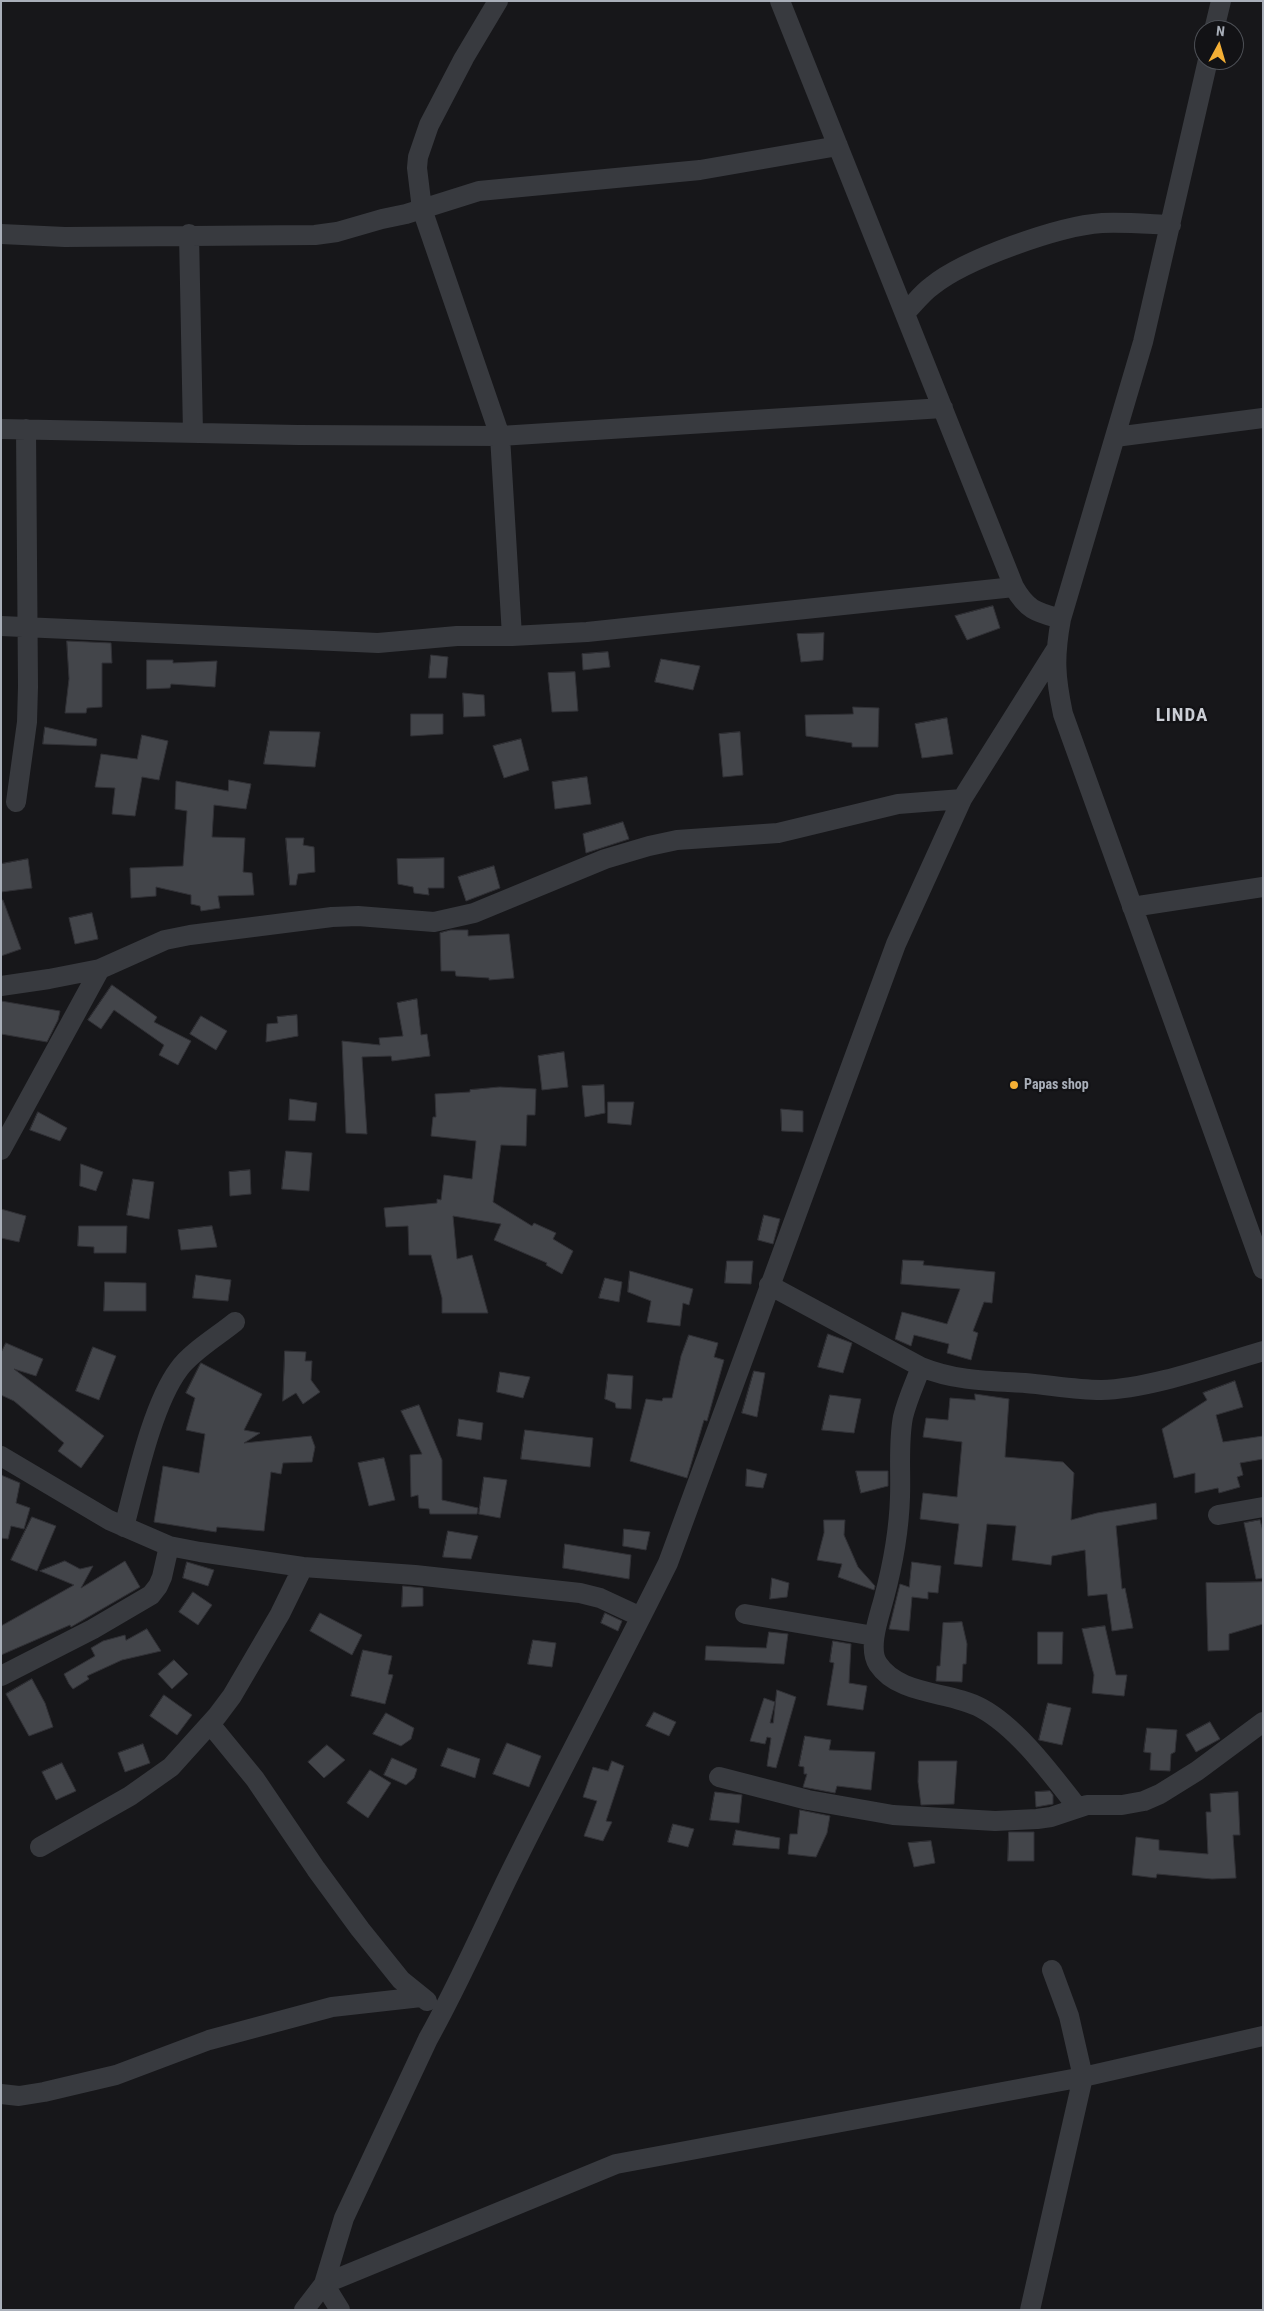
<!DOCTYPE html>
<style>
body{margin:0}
#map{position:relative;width:1264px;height:2311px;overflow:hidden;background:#17171a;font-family:"Roboto Condensed",sans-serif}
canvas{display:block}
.frame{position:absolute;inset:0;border:2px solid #a9afb9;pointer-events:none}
.north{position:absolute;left:1194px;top:20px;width:50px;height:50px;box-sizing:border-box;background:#121215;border:1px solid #4e5157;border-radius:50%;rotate:6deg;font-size:14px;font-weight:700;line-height:20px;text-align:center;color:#a9afb9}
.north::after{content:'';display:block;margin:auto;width:18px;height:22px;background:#f4af35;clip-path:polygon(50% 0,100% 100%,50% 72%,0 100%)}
</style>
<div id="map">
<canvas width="1264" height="2311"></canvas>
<div class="frame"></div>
<div class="north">N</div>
</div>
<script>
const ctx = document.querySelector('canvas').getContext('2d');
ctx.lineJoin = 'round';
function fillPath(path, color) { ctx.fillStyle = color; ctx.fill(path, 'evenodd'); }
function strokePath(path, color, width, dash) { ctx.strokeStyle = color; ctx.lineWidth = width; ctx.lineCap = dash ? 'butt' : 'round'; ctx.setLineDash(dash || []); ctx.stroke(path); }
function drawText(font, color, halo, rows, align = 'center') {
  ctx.font = font + ' "Roboto Condensed",sans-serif'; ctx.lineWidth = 4.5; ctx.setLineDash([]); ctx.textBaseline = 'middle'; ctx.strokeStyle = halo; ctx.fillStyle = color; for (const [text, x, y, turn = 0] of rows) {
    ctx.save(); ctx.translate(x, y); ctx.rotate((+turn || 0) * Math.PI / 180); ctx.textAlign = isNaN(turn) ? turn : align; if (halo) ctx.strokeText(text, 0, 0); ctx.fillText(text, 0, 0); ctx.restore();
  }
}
const building = new Path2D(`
 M993,606l7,22 -33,12 -12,-24z
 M824,633l-1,27 -22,2 -4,-28z
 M67,641l44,2 1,20h-10v44l-15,1 -1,5h-21l4,-34z
 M608,652l2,15 -27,3 -1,-16z
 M431,655l17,2 -2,21h-17z
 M661,659l39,7 -7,24 -38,-8z
 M147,660h26v3l44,-2 -2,26 -44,-3 -1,4 -23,1z
 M575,672l3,39 -26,1 -4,-39z
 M463,693l21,2 1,21 -21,1z
 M853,707l26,1 -1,39h-26v-4l-46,-7 -1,-21 48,-1z
 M411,714h32v20l-32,2z
 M947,718l6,36 -31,4 -7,-34z
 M45,727l52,12 -1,7 -53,-2z
 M270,731l50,1 -5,35 -51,-3z
 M740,732l3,43 -20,2 -4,-43z
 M142,735l26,6 -9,39 -17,-3 -7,39 -23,-2 3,-26 -20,-1 6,-33 36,5z
 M521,739l8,31 -25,8 -11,-32z
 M587,777l4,27 -36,5 -3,-27z
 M229,780l22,4 -5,25 -32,-4 -2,32 33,1 -2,34 9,1 2,22 -36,1 2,12 -19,3 -1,-5 -9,-2v-9l-35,-8v9l-25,2 -1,-30 53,-2 4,-55 -12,-2 1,-28 52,10z
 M623,822l6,17 -43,14 -3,-19z
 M286,838h18l-1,7 11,2 1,25 -17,2 -2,11h-6z
 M444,858v30h-16l1,7 -15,-2 -1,-6 -15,-3 -1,-25z
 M28,859l4,29 -31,4v-28z
 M494,866l6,22 -34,13 -8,-24z
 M1,900h2l18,49 -20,7z
 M92,913l6,26 -23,5 -6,-26z
 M451,930h17v6l41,-2 5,44 -25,2v-2l-33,-2 -1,-5h-14l-1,-38z
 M112,985l45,32 -3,5 37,19 -13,24 -19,-10 5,-10 -50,-35 -13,19 -13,-9z
 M417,999l4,36 6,-1 3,22 -38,5 -1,-5 -29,1 5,77 -21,-1 -4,-92 38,4 -1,-7 24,-2 -6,-33z
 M1,1001l59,10 -2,9 -11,22 -46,-8z
 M297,1015l1,21 -32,6 1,-18 11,-1 -1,-6z
 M201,1016l26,15 -11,19 -26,-16z
 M564,1052l4,35 -26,3 -4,-34z
 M604,1085l1,28 -20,4 -3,-31z
 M500,1087l36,2 -1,26h-8l-1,31 -25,-1 -8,57 39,24 2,-3 22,10 -3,6 20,12 -11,23 -16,-9 1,-2 -53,-23 7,-16 -48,-8 4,43 15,-4 16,58h-46v-15l-11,-43h-22l-1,-29 -22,1 -2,-19 53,-5v-4l4,1 3,-25 28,4 4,-38 -45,-5 2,-19h3l-1,-23 35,-2v-2z
 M290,1099l27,4 -2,18 -26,-1z
 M608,1102h26l-3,23 -23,-2z
 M781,1109l22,2v21l-21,-1z
 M38,1112l29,16 -7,13 -30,-11z
 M286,1151l26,2 -3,38 -27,-2z
 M81,1164l22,8 -7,19 -16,-5z
 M250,1170l1,24 -21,2 -1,-24z
 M133,1179l21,3 -5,37 -22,-4z
 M1,1209l25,7 -7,26 -18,-4z
 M764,1215l16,4 -7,25 -15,-4z
 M79,1226h48l-1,27h-32v-6l-16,-1z
 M212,1226l5,21 -36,3 -3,-20z
 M903,1260l21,1 -1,4 72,7 -3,31 -8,-1 -11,29 5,2 -7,27 -24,-7 2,-9 -35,-9 -3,11 -16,-7 7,-27 45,12 13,-35 -59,-5z
 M727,1261h26l-2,23 -26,-1z
 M630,1271l63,18 -4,16 -6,-2 -3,23 -33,-4 4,-21 -23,-9z
 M196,1275l35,5 -3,21 -35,-3z
 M605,1278l17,4 -3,20 -20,-4z
 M105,1282l41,1v28h-42z
 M828,1334l24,9 -9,30 -25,-6z
 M689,1335l29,8 -4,14 10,3 -17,61 -3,-1 -17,58 -57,-17 16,-62 16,2 1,-3h9l9,-42z
 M6,1343l37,16 -7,17 -22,-7 90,67 -23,32 -23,-17 6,-8 -50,-42 -13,-6v-42z
 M93,1347l23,9 -17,44 -23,-9z
 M285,1351l21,1 -1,9h7l-1,19 9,12 -17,12 -7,-11 -13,8z
 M201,1363l61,31 -18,36 16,3 -16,10 67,-7 4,11 -3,15 -29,1 -2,11 -10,-2 -7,59 -47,-4 -1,5 -62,-10 9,-56 36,7 6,-39 -19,-4 9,-32 -9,-5z
 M754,1371l11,2 -8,44 -15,-4z
 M500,1372l30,5 -7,21 -26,-6z
 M608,1374l25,2 -2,33 -15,-1 -1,-5 -10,-4z
 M1235,1381l8,26 -27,8 7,27 40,-6v23l-23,4 3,12 -6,2 3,10 -21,6 -1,-5 -23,5v-20l-21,5 -12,-49 45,-29 -4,-7z
 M975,1394l34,5 -4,58 58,5 11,11 -3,47 26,-7 59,-10 1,16 -41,7 6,63 3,-1 8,40 -21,3 -5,-37 -19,2 -3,-46 -33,6 -1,9 -39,-5 4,-34 -29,-2 -5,43 -28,-3 5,-40 -39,-5 3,-26 34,4 5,-55 -39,-5 3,-19 22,2 2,-22 25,2z
 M830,1395l31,4 -7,34 -32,-3z
 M419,1405l23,55v40l36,8 -1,6h-47l-1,-5 -10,-1 -1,-13 -7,2 -1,-42 12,-1 -21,-43z
 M459,1419l24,4 -2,17 -24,-4z
 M525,1430l68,8 -3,29 -69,-8z
 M384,1458l11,42 -26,6 -11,-43z
 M747,1469l20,5 -4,14 -17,-2z
 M856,1471h32v15l-27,7z
 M1,1475l19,8 -4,20 14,5 -6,21 -13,-3 -3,13 -7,-1z
 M484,1477l23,3 -7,38 -21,-4z
 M32,1517l24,9 -19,45 -26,-11z
 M824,1520h21l-1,15 14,32 17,19 -1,4 -36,-13 4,-13 -25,-4 7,-27z
 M1260,1520l3,11v47l-7,1 -12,-56z
 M624,1529l26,3 -4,18 -23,-4z
 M448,1531l30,5 -7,23 -28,-2z
 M565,1544l66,11 -2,24 -66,-11z
 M65,1561l15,8 13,-3 -12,22 44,-27 15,26 -69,40 -1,-2 -69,30v-29l73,-41 -34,-14z
 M187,1562l27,8 -6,16 -25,-8z
 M912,1562l29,4 -3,27 -10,-1v7l-16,-2 -3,34 -20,-2 11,-45 9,3z
 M772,1578l17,5 -2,14 -17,2z
 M1263,1582v42l-34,10v16l-21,1 -2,-68z
 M403,1586l20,2v18l-21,1z
 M193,1592l19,13 -14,20 -19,-13z
 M320,1613l42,22 -10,20 -42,-24z
 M605,1613l17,8 -4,10 -17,-8z
 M962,1622l5,22 -1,20h-3l-1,18 -26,-1 1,-15h3l3,-43z
 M1105,1626l11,49h11l-3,21 -32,-3 2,-18 -12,-46z
 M147,1629l14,22 -39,9 -35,16 2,3 -16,10 -4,-5 -5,-10 31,-18 -4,-8 12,-7 22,-6 1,5z
 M769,1632l19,2 -4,30 -79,-4 1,-14 60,2z
 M1038,1632h25l-1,32h-24z
 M533,1640l23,3 -4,24 -24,-3z
 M833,1641l18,3 -2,39 18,3 -4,24 -36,-5 7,-42 -4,-1z
 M363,1650l29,6 -4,18 5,1 -8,29 -34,-8z
 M174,1660l14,14 -16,15 -14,-15z
 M32,1679l13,24 8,24 -24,9 -23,-42z
 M777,1690l19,7 -20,71 -9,-2 4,-28 -4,-1 -2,7 -15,-3 14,-43 11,4 -5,21h3z
 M164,1695l28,20 -15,20 -27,-19z
 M1048,1703l23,5 -9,37 -23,-5z
 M654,1712l22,10 -7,14 -23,-10z
 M386,1713l28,15 -3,11 -10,7 -28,-12z
 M1210,1722l10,17 -24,13 -10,-17z
 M1147,1728l30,2 -2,22 -4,2 -1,17 -20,-1 1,-17 -7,-1z
 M805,1736l26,4 -2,10 46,2 -4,38 -34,-4 -2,7 -32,-6 4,-13h-3v-7l-5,-1z
 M507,1743l34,13 -12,31 -36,-13z
 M143,1744l7,19 -25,9 -7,-19z
 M327,1745l18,15 -21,18 -16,-16z
 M448,1748l32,11 -5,19 -34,-12z
 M392,1758l25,11 -3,9 -8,7 -22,-10z
 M612,1761l12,5 -18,55 6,1 -9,19 -19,-5 13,-35 -14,-4 10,-30 15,4z
 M919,1761h38l-3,43 -33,1 -3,-23z
 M62,1763l14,28 -20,9 -14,-28z
 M370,1770l21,13 -23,35 -21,-15z
 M1050,1791l3,4v9l-17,3 -1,-15z
 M715,1792l27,3 -3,28 -29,-3z
 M1238,1792l2,43h-7l3,43 -24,1 -55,-5 -1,4 -24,-3 4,-38 23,3v10l49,4 -2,-42h5l-1,-18z
 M800,1810l30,6 -3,17 -11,24 -28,-3 2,-20h7z
 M673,1824l21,5 -6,18 -20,-5z
 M736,1830l44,8 -1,11 -46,-4z
 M1009,1832h25v29h-26z
 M931,1841l4,22 -21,4 -6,-24z`);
const minor = new Path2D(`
 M498,1l-34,57 -35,67 -11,32 -1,11 5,41 78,227 12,200
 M780,1l234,586c13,23 22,25 47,32
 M1214,30l7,-29
 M1208,60l-65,282 -82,277c-7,38 -6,57 2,95l200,555
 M1,234l64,3 250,-2 22,-3 45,-13 24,-5 73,-23 221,-21 138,-24
 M189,234l4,199
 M905,313c9,-9 17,-20 27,-27 33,-27 127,-60 170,-63 23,-1 46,1 69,2
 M1,429l297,6 202,1 443,-28
 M1115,437l148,-19
 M1,626l377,17 79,-7h55l75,-4 427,-45
 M16,802l11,-80 1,-35 -2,-258
 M1132,907l131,-20
 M1,986l48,-7 51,-10 65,-29 25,-5 142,-18 26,-1 76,6 40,-9 131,-54 44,-13 28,-6 101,-7 120,-29 64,-5
 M1,1150l99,-181
 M769,1285l152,82c34,14 68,14 104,16 25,2 50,7 76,7 49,-1 114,-25 162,-39
 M921,1367c-6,16 -14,33 -18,50 -5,26 -2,54 -3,80 -1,34 -7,67 -16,101 -4,16 -17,50 -6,66 21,32 73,27 103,44 37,20 71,67 97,100
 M1,1456l108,64 60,26 31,6 103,15 112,8 165,18 20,5 41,19
 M1218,1515l45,-8
 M124,1527c12,-45 28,-122 55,-158 12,-17 39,-33 56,-47
 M745,1614l129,22
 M1,1676l92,-47 58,-34 7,-9 4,-9 7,-31
 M210,1724l45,55 61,90 44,60 41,51 26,21
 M719,1777l89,23 85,15 102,6 42,-2 14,-2 36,-12h35l22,-4 16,-7 37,-23 66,-49
 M40,1847l90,-51 41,-29 46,-51 15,-20 48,-82 23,-47
 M1,2094l18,2 25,-4 72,-17 93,-35 123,-33 89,-10
 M304,2310l20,-26 20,-66 84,-179c32,-57 58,-118 87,-176 50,-101 103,-199 153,-300l228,-619 66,-145 93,-148
 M340,2310l-16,-26 292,-120 467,-87 180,-41
 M1030,2310l53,-233 -14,-61 -17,-46`);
const markers = [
 [1014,1085,5,"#f4af35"]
];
const poiNames = [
 ["Papas shop",1024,1085]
];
const districtNames = [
 ["LINDA",1182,716]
];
fillPath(building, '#43454a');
strokePath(building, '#313136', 1);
strokePath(minor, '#383a3f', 20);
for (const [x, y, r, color] of markers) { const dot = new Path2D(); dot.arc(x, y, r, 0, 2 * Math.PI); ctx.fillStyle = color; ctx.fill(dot); strokePath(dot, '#121215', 2); }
drawText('bold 14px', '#a9afb9', '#121215', poiNames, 'left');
ctx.letterSpacing = '1px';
drawText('bold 19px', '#cbced5', '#121215', districtNames);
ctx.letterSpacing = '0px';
</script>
